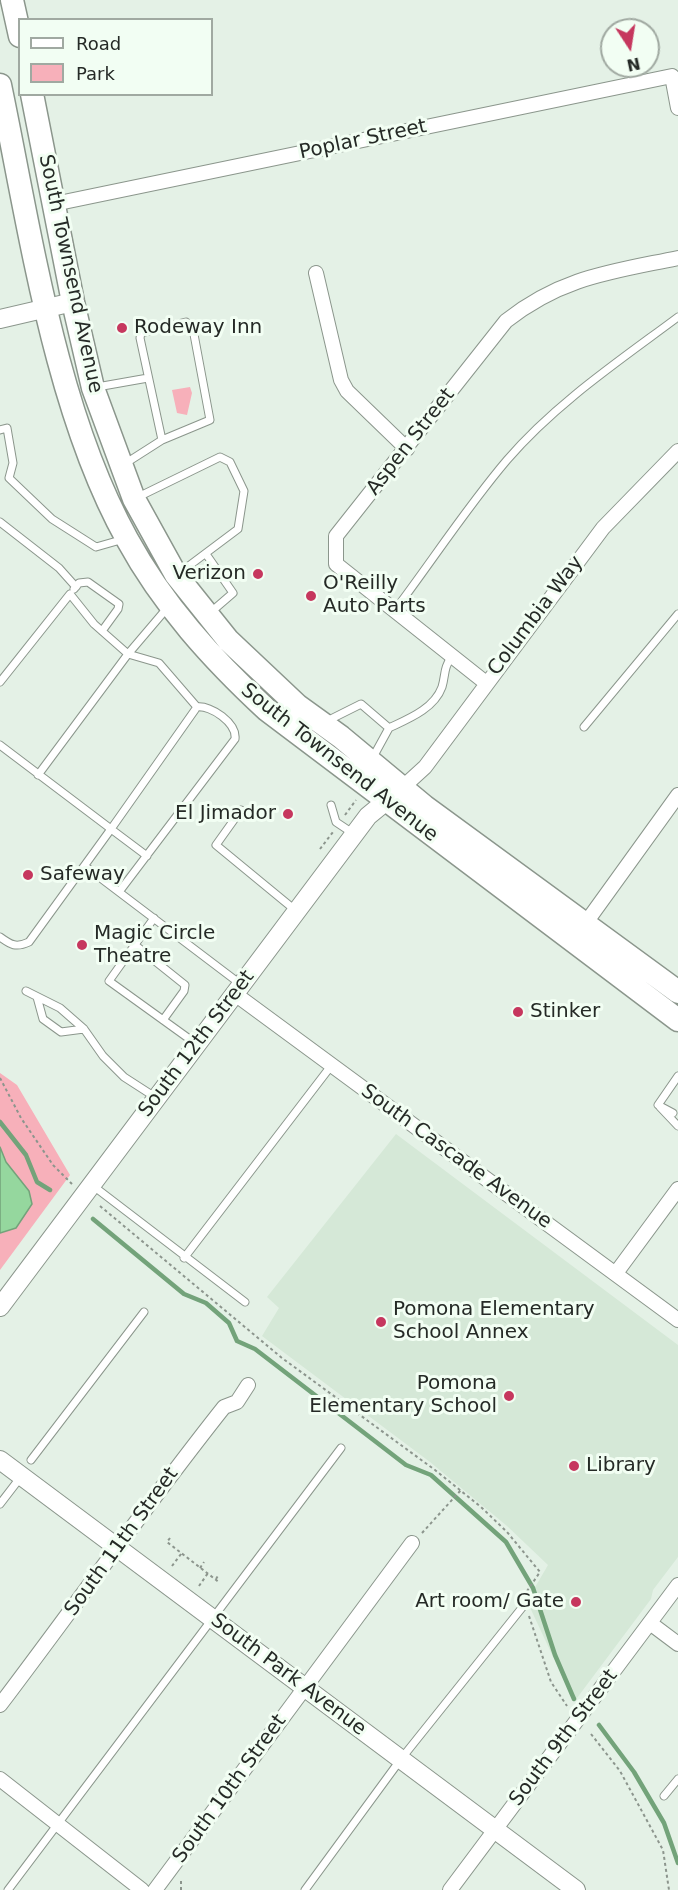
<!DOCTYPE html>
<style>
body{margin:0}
#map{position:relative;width:678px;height:1890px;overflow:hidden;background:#e4f1e6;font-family:"DejaVu Sans",sans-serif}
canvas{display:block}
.legend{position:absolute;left:18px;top:18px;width:195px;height:78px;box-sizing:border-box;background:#f2fef3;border:2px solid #a0a9a1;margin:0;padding:8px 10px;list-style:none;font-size:18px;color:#252a26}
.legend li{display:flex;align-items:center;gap:12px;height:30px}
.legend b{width:30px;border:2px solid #a0a9a1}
.north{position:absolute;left:600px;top:18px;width:60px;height:60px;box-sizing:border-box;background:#f2fef3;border:2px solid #a0a9a1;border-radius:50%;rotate:168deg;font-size:16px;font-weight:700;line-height:24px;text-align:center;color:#252a26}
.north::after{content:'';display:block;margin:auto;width:21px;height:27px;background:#c6375e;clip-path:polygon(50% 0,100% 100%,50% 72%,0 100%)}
</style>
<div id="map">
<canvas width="678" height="1890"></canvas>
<ul class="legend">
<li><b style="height:8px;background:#fff"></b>Road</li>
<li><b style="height:16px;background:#f7b0ba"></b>Park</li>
</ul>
<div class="north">N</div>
</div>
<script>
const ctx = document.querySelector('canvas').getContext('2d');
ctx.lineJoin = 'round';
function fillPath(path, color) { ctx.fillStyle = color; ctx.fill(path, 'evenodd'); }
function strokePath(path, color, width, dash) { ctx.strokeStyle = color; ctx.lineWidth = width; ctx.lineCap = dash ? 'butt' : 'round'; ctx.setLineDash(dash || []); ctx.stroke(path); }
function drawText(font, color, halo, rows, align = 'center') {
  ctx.font = font + ' "DejaVu Sans",sans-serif'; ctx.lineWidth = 6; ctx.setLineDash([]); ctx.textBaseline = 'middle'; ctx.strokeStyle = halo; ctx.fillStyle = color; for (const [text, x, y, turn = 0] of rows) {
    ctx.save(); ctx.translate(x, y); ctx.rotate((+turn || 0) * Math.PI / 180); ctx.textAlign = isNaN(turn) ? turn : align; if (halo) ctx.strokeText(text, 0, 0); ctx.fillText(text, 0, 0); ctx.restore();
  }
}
const built = new Path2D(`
 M396,1134l282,211v212l-25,33 -2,9 -77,103 -47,-101 21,-36 -41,-39 -77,-64 -168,-126 17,-28 -12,-11z`);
const green = new Path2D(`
 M190,387l2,6 -5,22 -10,-2 -5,-23z
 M0,1073l17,12 53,90 -70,95z`);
const water = new Path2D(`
 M0,1147l6,15 23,29 3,13 -16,24 -16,5z`);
const stream = new Path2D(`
 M0,1122l26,33 11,27 13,8
 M93,1219l91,75 22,9 23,20 8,18 18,8 151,116 25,10 75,67 27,46 22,67 19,44
 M599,1725l35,47 30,51 14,40`);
const path = new Path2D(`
 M345,815l11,-15
 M320,849l13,-17
 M0,1078l21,40 32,47 19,19
 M100,1206l182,152 153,112 46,37 26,25 33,40 -15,22
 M422,1533l39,-43
 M170,1538l-3,4 53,41
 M172,1566l9,-12
 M200,1568l4,-6
 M216,1579l3,-5
 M199,1586l9,-13
 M529,1616l22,66 16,24
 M591,1734l29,37 43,79 6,40
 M181,1881v9`);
const service = new Path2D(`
 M97,387l51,-9
 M0,430l7,-2 6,35 -4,15 43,41 44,28 28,-8
 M126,463l36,-23 48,-20 -17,-91 -7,-7 -45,11 -1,5 22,102
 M136,498l84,-41 10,5 14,29 -6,38 -60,45
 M0,522l59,46 17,19
 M206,554l27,39 -22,19
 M74,589l5,-6 9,-1 31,22 -1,5 -16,22
 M395,610c37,-49 72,-103 112,-150 48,-56 112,-99 171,-143
 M0,682l70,-88 24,30 34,30 31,9 38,44 -86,122 -111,-84
 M325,722l36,-18 28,24 -17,31
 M584,727l94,-113
 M389,728c19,-9 45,-19 53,-41 4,-14 1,-18 10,-31
 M38,775l90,-121 40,-47
 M331,805l5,17 18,12
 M241,810l-25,35 79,65
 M86,867l153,116
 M119,892l116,-153c2,-16 -24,-34 -38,-32
 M154,918l-45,63 86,62
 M0,937c11,8 16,11 29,5l82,-113 36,27
 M135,945l50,40 -1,6 -21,29
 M26,991l34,17 24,21 19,27 21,21 31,20
 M37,997l6,22 18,13 23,-3
 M660,1107l18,19
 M673,1113l-15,-8 20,-29
 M92,1185l153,117
 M184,1258l147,-192
 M31,1460l113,-148
 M0,1504l20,-26
 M664,1796l14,-17
 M8,1890l333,-442
 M305,1890l96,-131 124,-155`);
const minor = new Path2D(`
 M54,204l618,-128 6,32
 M316,273l25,107 6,11 60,58
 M486,683l-150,-119v-28l170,-215c56,-44 105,-49 172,-63
 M402,788l23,-21 178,-239 75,-77
 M585,924l93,-129
 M235,994l443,326
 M616,1273l62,-84
 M650,1623l28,21
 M0,1705c75,-99 147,-201 224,-298l13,-5 11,-17
 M0,1779l142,111
 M155,1890l257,-347
 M450,1890l228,-305`);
const tertiary = new Path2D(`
 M0,319l73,-17
 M0,1307l368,-491 28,-23
 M0,1460l576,430`);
const trunk = new Path2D(`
 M12,0l8,36
 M0,85c30,144 55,325 127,454 36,66 85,120 140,171l411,310
 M32,94l41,208 20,86 41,111 42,76 52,65 70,66 43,31 83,69 254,186`);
const markers = [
 [122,328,6,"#c6375e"],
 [258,574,6,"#c6375e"],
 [311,596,6,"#c6375e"],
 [288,814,6,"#c6375e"],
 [28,875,6,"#c6375e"],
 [82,945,6,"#c6375e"],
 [518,1012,6,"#c6375e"],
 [381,1322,6,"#c6375e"],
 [509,1396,6,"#c6375e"],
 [574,1466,6,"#c6375e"],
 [576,1602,6,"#c6375e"]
];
const streetNames = [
 ["Poplar Street",363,140,-12],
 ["South Townsend Avenue",70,274,78],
 ["Aspen Street",411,442,-52],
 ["Columbia Way",536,616,-53],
 ["South Townsend Avenue",339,763,38],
 ["South 12th Street",197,1044,-53],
 ["South Cascade Avenue",456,1157,36],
 ["South 11th Street",122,1542,-54],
 ["South Park Avenue",288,1675,37],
 ["South 9th Street",564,1738,-53],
 ["South 10th Street",230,1789,-54]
];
const poiNames = [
 ["Rodeway Inn",134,328],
 ["Verizon",246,574,"right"],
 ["O'Reilly",323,584],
 ["Auto Parts",323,607],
 ["El Jimador",276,814,"right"],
 ["Safeway",40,875],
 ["Magic Circle",94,934],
 ["Theatre",94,957],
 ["Stinker",530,1012],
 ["Pomona Elementary",393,1310],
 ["School Annex",393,1333],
 ["Pomona",497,1384,"right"],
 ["Elementary School",497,1407,"right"],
 ["Library",586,1466],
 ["Art room/ Gate",564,1602,"right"]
];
fillPath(built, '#d5e8d7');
fillPath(green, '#f7b0ba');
fillPath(water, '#95d79e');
strokePath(water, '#73a37a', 1.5);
strokePath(stream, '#73a37a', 4.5);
strokePath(service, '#8b968c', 9);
strokePath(minor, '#8b968c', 16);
strokePath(tertiary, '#8b968c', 20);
strokePath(trunk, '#8b968c', 25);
strokePath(path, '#8c958d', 2, [3, 3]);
strokePath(service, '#fff', 7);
strokePath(minor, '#fff', 14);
strokePath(tertiary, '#fff', 18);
strokePath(trunk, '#fff', 22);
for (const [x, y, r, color] of markers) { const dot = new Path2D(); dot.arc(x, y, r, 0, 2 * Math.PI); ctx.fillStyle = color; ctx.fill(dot); strokePath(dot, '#f2fef3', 2); }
drawText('20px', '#252a26', '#f2fef3', streetNames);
drawText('20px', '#252a26', '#f2fef3', poiNames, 'left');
</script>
